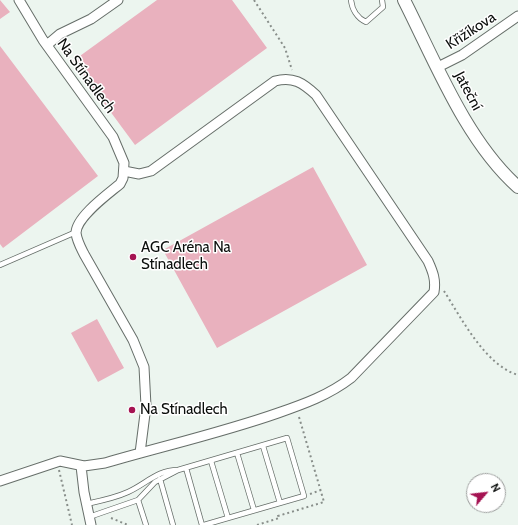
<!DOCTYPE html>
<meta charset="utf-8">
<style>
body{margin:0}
#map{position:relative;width:518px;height:525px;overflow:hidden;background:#ecf5ef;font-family:Cabin,sans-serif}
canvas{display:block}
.north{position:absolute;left:466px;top:473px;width:40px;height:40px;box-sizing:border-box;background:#fff;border:1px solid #9d9f9e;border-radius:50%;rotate:62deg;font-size:11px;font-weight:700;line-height:16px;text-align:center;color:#0b0e0c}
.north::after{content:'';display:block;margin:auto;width:14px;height:18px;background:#a51352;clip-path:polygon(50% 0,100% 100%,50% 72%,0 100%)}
</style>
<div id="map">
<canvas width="518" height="525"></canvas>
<div class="north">N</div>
</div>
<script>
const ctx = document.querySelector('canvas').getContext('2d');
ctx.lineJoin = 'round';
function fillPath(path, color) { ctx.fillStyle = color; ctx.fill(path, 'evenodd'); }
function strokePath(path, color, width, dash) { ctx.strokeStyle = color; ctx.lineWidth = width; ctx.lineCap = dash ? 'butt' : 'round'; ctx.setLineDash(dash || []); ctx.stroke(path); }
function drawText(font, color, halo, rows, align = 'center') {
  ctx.font = font + ' Cabin,sans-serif'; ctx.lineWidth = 3; ctx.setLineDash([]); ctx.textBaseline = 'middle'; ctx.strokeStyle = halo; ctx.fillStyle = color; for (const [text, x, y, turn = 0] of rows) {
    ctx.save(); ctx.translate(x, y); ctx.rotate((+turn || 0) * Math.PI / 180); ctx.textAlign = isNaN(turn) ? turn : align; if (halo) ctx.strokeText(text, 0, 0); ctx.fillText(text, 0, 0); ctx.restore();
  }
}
const green = new Path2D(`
 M0,0l10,12 -10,7z
 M157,0h75l35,48 -132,97 -62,-84z
 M0,46l98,130 -95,72 -3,-4z
 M313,167l54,98 -150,83 -54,-98z
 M97,319l27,49 -26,14 -27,-49z`);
const path = new Path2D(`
 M254,0l31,48 7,22
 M444,291c18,28 41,74 74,84
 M59,470l13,55
 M310,494l11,-4
 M111,518l17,7
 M257,525l22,-7 -1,-2 46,-14 -25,-85`);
const lane = new Path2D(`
 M351,0c1,9 6,18 15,22l17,-15 -1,-7
 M0,265l76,-33
 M263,446l17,57
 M237,453l17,57
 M211,461l17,57
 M186,468l16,57
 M160,479l13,46
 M138,500l17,-18 23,-12
 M86,504c14,-3 29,-6 42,-12 18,-8 29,-22 50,-22l109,-32 17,58 -100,29
 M89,517l49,-17 8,25`);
const street = new Path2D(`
 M19,0l24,40 70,97 11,26 -1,15 -3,6c-12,10 -44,33 -44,49 1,8 5,15 8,21l49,86 11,27 2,39 -6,47
 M47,45l13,-11 31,-15 27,-19
 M438,67l24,-12 56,-39
 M81,466l3,26 7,33
 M0,481l60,-20 24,5 21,-3c58,-17 116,-30 173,-50 26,-9 51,-18 73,-35l83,-86c2,-12 -1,-20 -6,-31l-112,-166c-13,-12 -23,-19 -41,-14l-124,90 -12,3 -15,-3`);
const secondary = new Path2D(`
 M404,0c31,61 62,141 114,187`);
const markers = [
 [133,257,4,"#a51352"],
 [132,410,4,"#a51352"]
];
const streetNames = [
 ["Křižíkova",471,31,-33],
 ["Na Stínadlech",86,76,54],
 ["Jateční",468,91,62]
];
const poiNames = [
 ["AGC Aréna Na",141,248],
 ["Stínadlech",141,265],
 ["Na Stínadlech",140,410]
];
fillPath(green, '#e9b1be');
strokePath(lane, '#666e69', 6);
strokePath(street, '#666e69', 11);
strokePath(secondary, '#666e69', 14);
strokePath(path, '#888e8a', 2, [2, 3]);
strokePath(lane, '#fff', 4.5);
strokePath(street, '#fff', 9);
strokePath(secondary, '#fff', 12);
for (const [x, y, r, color] of markers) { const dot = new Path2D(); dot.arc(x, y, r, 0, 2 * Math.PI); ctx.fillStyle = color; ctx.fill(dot); strokePath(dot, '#fff', 1.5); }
drawText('15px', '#0b0e0c', '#fff', streetNames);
drawText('15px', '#0b0e0c', '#fff', poiNames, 'left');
</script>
